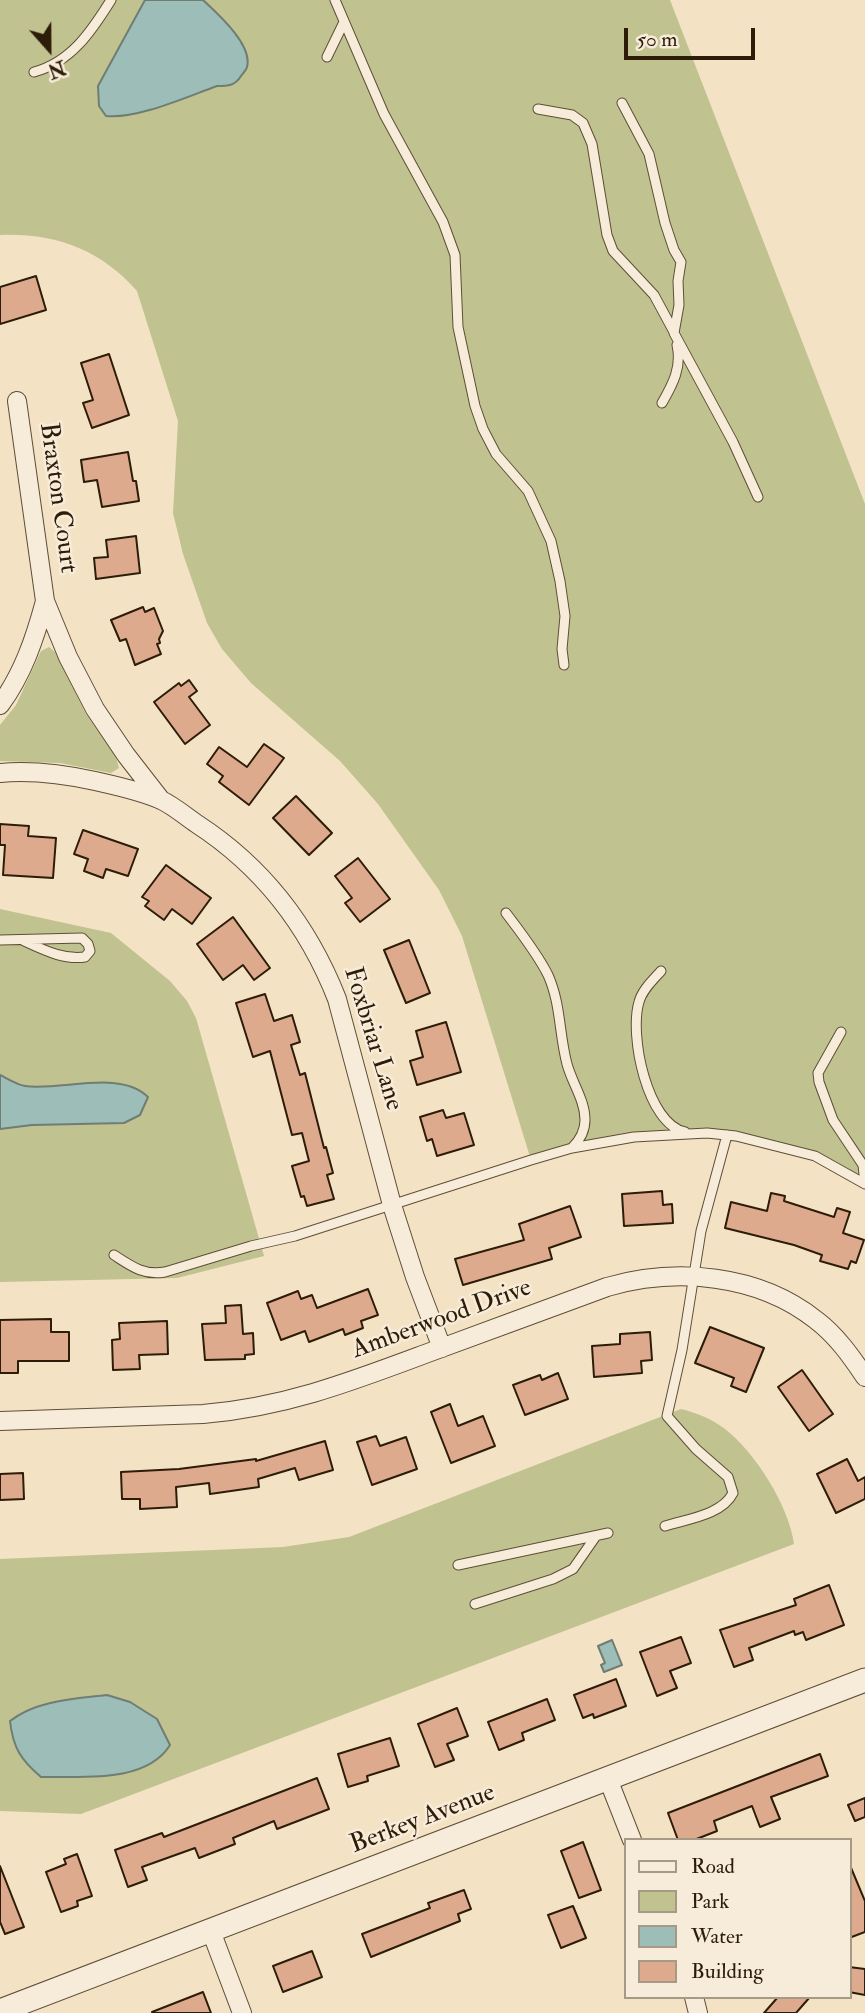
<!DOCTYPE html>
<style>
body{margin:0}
#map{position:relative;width:865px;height:2013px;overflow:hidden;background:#f3e2c4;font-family:"IM FELL Double Pica",serif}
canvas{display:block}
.legend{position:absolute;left:624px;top:1838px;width:228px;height:161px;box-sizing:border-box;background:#f7ecd9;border:2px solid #a69985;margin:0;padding:9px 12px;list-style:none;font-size:21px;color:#2d1c08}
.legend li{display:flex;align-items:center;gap:14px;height:35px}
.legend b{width:35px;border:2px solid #a69985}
.north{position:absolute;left:14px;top:14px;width:70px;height:70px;-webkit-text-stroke:5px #f7ecd9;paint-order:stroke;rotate:159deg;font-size:19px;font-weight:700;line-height:28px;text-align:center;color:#2d1c08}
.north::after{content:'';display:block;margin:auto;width:24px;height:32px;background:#2d1c08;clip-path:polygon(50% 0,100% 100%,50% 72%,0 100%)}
.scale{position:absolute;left:624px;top:28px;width:131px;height:32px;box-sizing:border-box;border:4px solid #2d1c08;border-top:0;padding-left:9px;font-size:21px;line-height:24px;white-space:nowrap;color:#2d1c08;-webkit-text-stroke:5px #f7ecd9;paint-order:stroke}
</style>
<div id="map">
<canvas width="865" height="2013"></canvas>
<ul class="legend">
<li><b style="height:9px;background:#f7ecd9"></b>Road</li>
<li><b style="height:19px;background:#c0c290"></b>Park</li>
<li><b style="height:19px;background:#9dbdb9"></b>Water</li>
<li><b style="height:19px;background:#deaa8e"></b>Building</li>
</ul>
<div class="north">N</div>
<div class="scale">50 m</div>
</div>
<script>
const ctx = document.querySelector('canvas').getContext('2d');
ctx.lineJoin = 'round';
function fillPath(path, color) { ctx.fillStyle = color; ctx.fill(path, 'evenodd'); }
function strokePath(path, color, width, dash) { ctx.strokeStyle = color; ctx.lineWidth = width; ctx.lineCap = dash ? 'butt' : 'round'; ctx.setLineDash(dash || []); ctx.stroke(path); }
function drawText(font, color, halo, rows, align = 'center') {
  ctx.font = font + ' "IM FELL Double Pica",serif'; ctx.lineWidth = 5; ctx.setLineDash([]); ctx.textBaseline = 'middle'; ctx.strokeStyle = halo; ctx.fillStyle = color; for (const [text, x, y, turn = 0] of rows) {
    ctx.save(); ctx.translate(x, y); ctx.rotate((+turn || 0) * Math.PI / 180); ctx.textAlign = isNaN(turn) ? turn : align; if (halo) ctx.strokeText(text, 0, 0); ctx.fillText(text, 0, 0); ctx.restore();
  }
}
const green = new Path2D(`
 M0,0h670l195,504v680l-50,-28 -79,-20 -102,1 -103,23 -69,-224 -23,-46 -61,-86 -38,-43 -89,-78 -29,-34 -15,-26 -24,-69 -10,-41 5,-92 -41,-130c-37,-42 -82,-58 -137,-56z
 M49,647l6,5 31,62 30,43 3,11 -8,5 -51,-10 -60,-2v-36l16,-20 25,-54z
 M0,909l111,24 59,48 17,20 9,17 68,238 -87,22 -177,4z
 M681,1409c16,4 31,10 44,20 30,23 64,77 69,115l-713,270 -81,-3v-252l283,-12 66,-10z`);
const water = new Path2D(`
 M145,0h58c15,14 50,45 44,67 -1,4 -4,6 -6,9 -6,10 -13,10 -24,10 -31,11 -79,33 -111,30l-7,-10 -1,-20z
 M0,1075c8,4 17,10 25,11 37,5 95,-17 123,11l-8,18 -16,8 -92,2 -32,4z
 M612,1640l10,25 -18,7 -3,-7 4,-2 -7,-17z
 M107,1695l23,7 27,17 13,26c-24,39 -89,31 -129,32 -20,-17 -28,-29 -31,-56 27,-21 64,-22 97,-26z`);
const building = new Path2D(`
 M36,276l10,34 -46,14v-37z
 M109,354l20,61 -37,13 -9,-25 10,-3 -12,-37z
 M128,452l5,29h3l3,20 -37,6 -5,-27 -13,2 -3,-22z
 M136,536l4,37 -44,6 -2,-21 14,-1 -2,-17z
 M143,607l2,5 9,-4 9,23 -4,8 1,4 -3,1 4,10 -26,11 -9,-26 -6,2 -9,-21z
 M189,680l8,11 -8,6 21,28 -25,19 -31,-42 25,-19 2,3z
 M264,744l20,14 -35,47 -30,-23 4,-6 -16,-12 12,-17 28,20z
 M296,796l36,37 -23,22 -36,-37z
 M0,824l29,2 -1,10 28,2 -3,40 -50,-3 2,-30h-5z
 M83,830l55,19 -10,27 -22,-7 -3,9 -19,-7 4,-12 -14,-5z
 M358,858l32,41 -30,23 -15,-19 7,-5 -17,-22z
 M166,865l45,33 -19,26 -20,-15 -8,11 -19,-14 4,-5 -7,-4z
 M233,917l37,51 -16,12 -11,-15 -20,15 -26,-36z
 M409,940l21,53 -24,10 -22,-53z
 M265,994l9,27 18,-6 8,27 -9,3 9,30 5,-2 19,75 2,-1 7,26 -6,2 7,24 -27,7 -3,-10 -3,1 -9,-31 17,-5 -7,-28 -10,2 -22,-84 -17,6 -17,-54z
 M446,1022l15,50 -44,13 -7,-24 13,-4 -7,-26z
 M443,1110l3,8 18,-5 10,32 -37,11 -5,-17 -5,2 -7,-24z
 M662,1191l1,14 9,-1 1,19 -49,3 -2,-32z
 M771,1193l14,3 -1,5 50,16 3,-9 13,4 -7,21 21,7 -8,23 -5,-2 -3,8 -28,-8 2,-6 -28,-10 -69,-17 6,-26 36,9z
 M570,1206l11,31 -32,11 3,11 -89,26 -8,-26 69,-19 -5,-16z
 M368,1289l10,26 -17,6 2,7 -18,7 -2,-6 -34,13 -4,-11 -24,9 -14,-37 31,-12 3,8 11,-4 5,13z
 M241,1305l2,29 10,-1 1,21 -9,1v4l-40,1 -3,-36 24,-1 -1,-17z
 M51,1319v13h18v29h-51v12h-18v-53z
 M167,1321l1,33 -29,1 1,14 -27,1 -1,-30 8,-1 -1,-16z
 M710,1327l54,21 -18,44 -15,-6 3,-8 -39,-15z
 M650,1332l2,28 -11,1 1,12 -48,4 -2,-31 28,-2v-10z
 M802,1370l31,44 -24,17 -31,-44z
 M558,1373l10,26 -43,16 -12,-30 27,-10 2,5z
 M450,1404l8,22 25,-10 12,30 -44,17 -20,-51z
 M376,1436l4,10 26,-9 11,32 -45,16 -15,-43z
 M325,1441l8,29 -34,10 -4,-12 -37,11 1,8 -49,7 -1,-11 -33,4 1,20 -37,2v-10h-18l-1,-27 58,-3 77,-10v2z
 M847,1459l11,22 7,-4v22l-29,14 -19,-39z
 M23,1473l1,26 -24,1v-26z
 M829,1585l15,40 -38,15 -3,-8 -8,3 -1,-4 -45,17 4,12 -19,7 -14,-37 76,-25 -2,-6z
 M681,1637l10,26 -21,8 7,17 -20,8 -17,-44z
 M616,1679l10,27 -32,12 -1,-4 -10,4 -9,-23z
 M547,1699l8,21 -33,13 2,7 -25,10 -11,-28z
 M457,1708l11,28 -21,8 7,16 -19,7 -17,-43z
 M390,1738l9,28 -32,10 1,5 -20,6 -10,-33z
 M820,1754l8,22 -57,21 9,22 -20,8 -8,-21 -38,15 3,10 -23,9h-16l-10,-27z
 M317,1778l12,31 -52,20 -3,-8 -41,17 2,6 -36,14 -4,-10 -53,19 5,13 -19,7 -13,-37 47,-17 2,4z
 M865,1798v19l-10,4 -7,-16z
 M583,1842l18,48 -22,8 -18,-47z
 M77,1854l15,42 -15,5 1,5 -17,6 -15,-40 20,-8 -2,-5z
 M849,1863l16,38v31l-16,6z
 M0,1866l24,61 -19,7 -5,-12z
 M464,1890l7,19 -13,5 2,7 -89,36 -9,-23 68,-26 -2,-5z
 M573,1906l13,32 -25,10 -13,-33z
 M312,1951l10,26 -39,15 -10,-26z
 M849,1967l16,2v26l-16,-3z
 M203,1992l8,21h-58l-1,-1z
 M778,1997h32l-14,16h-32z`);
const service = new Path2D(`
 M335,0l49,114 59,108 12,33 3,72 17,79 8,23 13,25 32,37 23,50 9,40 5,35 -3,33 2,16
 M327,57l17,-35
 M34,72c37,-10 57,-40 77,-72
 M622,103l27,51 16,69 9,27 7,12 -3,19 1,24 -5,28 59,109 25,55
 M538,109l34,6 11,8 9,21 15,91 6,16 41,44 20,37
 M662,403c11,-19 20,-36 15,-58
 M506,913c15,20 31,40 42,62 13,29 11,59 19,89 5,19 18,36 18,56 0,11 -5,20 -13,28
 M0,940l82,-2 6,6 2,7 -5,6c-22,3 -41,-7 -61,-16
 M661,971c-8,9 -19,19 -22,31 -10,33 8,122 46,130
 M841,1032l-23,41 1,9 14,38 30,45 2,19
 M114,1255c17,11 30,21 51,17l86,-26 44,-10 236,-76 41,-12 62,-11 73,-4 29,3 79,20 50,28
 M665,1526c22,-7 57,-11 68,-33l-5,-16 -32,-28 -29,-33 15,-66 19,-119 26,-96
 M458,1565l150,-32
 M475,1604l78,-25 20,-10 23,-33`);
const minor = new Path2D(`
 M17,401l28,200 23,56 27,52 31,46 35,45
 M0,705c23,-31 35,-67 45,-104
 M0,773c32,-3 63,1 95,8 22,5 46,10 66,19 13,6 24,16 36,24 66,43 111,101 140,175l55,206 23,72 27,71
 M0,1421l203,-7c82,-7 147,-32 222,-60 61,-22 121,-45 182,-67 69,-20 151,-13 209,33 20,15 35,36 49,57
 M608,1779l24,61
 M211,1931l31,82
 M694,1997l4,16`);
const tertiary = new Path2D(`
 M0,2011l865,-331`);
const streetNames = [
 ["Braxton Court",57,498,82],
 ["Foxbriar Lane",372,1039,73],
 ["Amberwood Drive",442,1320,-20],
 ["Berkey Avenue",423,1820,-21]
];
fillPath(green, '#c0c290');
fillPath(water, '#9dbdb9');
strokePath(water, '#707d72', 2);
fillPath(building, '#deaa8e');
strokePath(building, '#2d1c08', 2);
strokePath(service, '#5e4e37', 11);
strokePath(minor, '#5e4e37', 20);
strokePath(tertiary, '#5e4e37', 25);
strokePath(service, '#f7ecd9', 9);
strokePath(minor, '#f7ecd9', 18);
strokePath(tertiary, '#f7ecd9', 23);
drawText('26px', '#2d1c08', '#f7ecd9', streetNames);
</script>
